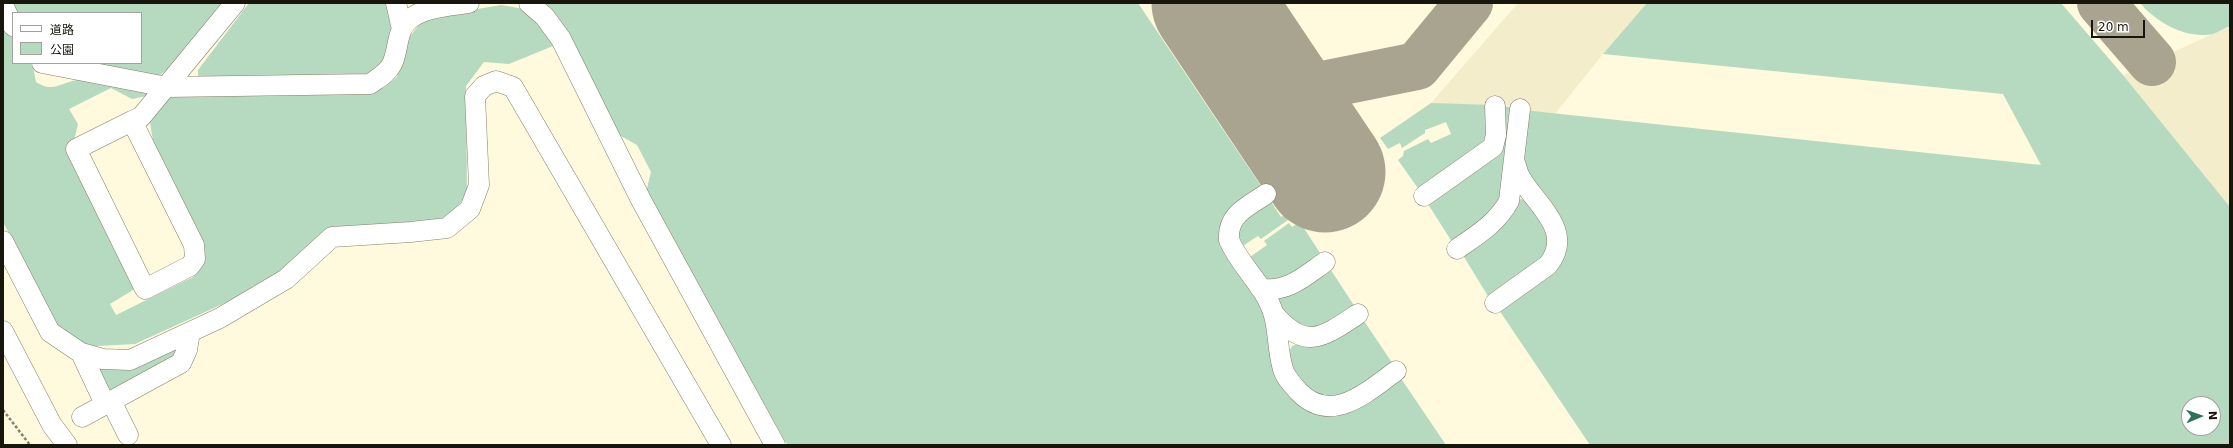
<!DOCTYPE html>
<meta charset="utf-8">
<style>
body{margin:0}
#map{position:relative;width:2233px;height:448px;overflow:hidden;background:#fffade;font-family:"DejaVu Sans","Noto Sans JP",sans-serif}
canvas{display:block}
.frame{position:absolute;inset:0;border:4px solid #17150c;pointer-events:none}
.legend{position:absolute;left:12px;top:12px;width:130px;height:52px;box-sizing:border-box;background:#fff;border:1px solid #a2a19e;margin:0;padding:5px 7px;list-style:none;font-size:12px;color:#17150c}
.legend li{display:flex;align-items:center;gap:8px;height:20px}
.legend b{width:20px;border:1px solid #a2a19e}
.north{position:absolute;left:2181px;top:396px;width:40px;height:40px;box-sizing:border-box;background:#fff;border:1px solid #a2a19e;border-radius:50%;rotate:88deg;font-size:11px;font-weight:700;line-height:16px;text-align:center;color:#17150c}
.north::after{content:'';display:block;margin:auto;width:14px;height:18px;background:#31705e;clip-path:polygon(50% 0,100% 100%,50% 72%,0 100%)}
.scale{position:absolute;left:2091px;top:20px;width:54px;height:18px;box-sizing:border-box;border:2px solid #17150c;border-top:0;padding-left:5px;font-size:12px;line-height:14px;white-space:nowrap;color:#17150c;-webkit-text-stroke:3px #fff;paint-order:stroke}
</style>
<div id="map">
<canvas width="2233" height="448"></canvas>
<div class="frame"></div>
<ul class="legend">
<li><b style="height:5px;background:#fff"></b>道路</li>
<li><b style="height:11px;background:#b5dabf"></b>公園</li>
</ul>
<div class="north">N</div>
<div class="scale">20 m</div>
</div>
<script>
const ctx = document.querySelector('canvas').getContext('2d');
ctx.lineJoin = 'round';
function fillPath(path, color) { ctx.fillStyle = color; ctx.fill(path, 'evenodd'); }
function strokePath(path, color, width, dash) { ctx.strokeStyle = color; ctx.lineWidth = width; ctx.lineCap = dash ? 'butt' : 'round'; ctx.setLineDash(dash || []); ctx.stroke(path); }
const built = new Path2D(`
 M1518,3h129l-44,51 -48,60 -124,-11z
 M2230,26v181l-107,-132z`);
const green = new Path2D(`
 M10,3h214l-48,60 -20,15 -60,-15h45v-50h-126z
 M249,3h143l5,23 -16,41 -18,11 -165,4v-12z
 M544,3h594l127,189 -38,28 36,79 8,36 50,77 77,-38 48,71h-655l-5,-2 -140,-251 5,-20 -14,-27 -18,-10 -52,-105 -16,-22z
 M1647,3h414l62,72 107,132v238h-640l-91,-135 61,-52 -41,-94 4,-54 518,55 -38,-71 -400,-40zM2189,404h24v24h-24z
 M2140,3h90v23c-5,2 -12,6 -17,8 -27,5 -56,-11 -73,-31z
 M501,5l29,5 28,34 -49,20 -25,-2 -18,24 1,107 -20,30 -107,6 -69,53 -136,62 -55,3 -22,-16 -55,-109v-211l10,22v30h17l3,4 3,15c17,11 24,1 41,-2 14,-3 56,5 72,6l-2,10 -15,3 -21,-11 -42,21 9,15 -5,21 60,137v8l-23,14 6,11 77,-38 10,-16 -47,-104 -6,-34 19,-27 195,-5 19,-3 14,-11 13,-41 15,-18z
 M1431,103l62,2 -3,40 -68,49 -24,-34 5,-4 1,-5 24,-12 3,4 20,-9 -5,-12 -21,8v3l-23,15 -2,-5 -12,6 -8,-11z
 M1497,106l20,2 -13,95 -50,42 -28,-44 70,-52z
 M1268,197l13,20 4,-2 3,5 -27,19 -3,-3 -17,11 9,10 17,-12 -3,-4 25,-18 3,4 8,-5 24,37 -54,28 -37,-44 1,-18z
 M1520,199l5,1 21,20 3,34 -58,47 -30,-49 54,-50z
 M1327,264l30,46 -51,23 -35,-35z
 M1362,318l33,49 -39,27 -36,5c-14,-14 -41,-32 -28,-53z
 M182,342l-3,13 -64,36 -7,-2 -6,-5 -3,-18z`);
const taxiway = new Path2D(`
 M2101,3l51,59
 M1273,95l144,-29 52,-63`);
const runway = new Path2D(`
 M1212,3l113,169`);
const path = new Path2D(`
 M3,410l27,35`);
const minor = new Path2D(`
 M396,3l6,26
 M529,3l16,14 16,22 80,161 134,245
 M3,5l10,21
 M42,63l125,24 203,-3c8,-6 17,-10 22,-20 7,-14 4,-35 18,-45 14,-12 41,-13 59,-16
 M132,121l62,124 1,14 -5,7 -45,23 -69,-140 56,-28 9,-4 94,-114
 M1266,194c-18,13 -39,20 -37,46 11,26 35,45 44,72 6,18 4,38 10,57 2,8 9,15 15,22 33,35 69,1 98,-20
 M1424,196l69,-49 3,-12 -1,-29
 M3,241l47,91 31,21 22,6 27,1 90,-42 66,-39 46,-42 79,-5 36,-4 23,-19 9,-24 -4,-89 9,-10 12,-5 17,6 208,358
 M1457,249c20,-14 40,-26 52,-48l11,-92
 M1260,288c26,6 45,-12 65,-26
 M1495,303l53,-38c28,-35 -15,-62 -29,-90 -2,-5 -3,-10 -5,-15
 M1273,313c32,38 49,25 85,1
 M3,331l49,94 15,20
 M81,353l24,51
 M111,401l17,34
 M82,417l99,-54 6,-13 3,-18`);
fillPath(built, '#f4edcb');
fillPath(green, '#b5dabf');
strokePath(taxiway, '#a8a490', 48);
strokePath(runway, '#a8a490', 121);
strokePath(minor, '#847f67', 21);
strokePath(path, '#868270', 2.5, [3, 2]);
strokePath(minor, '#fff', 20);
</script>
